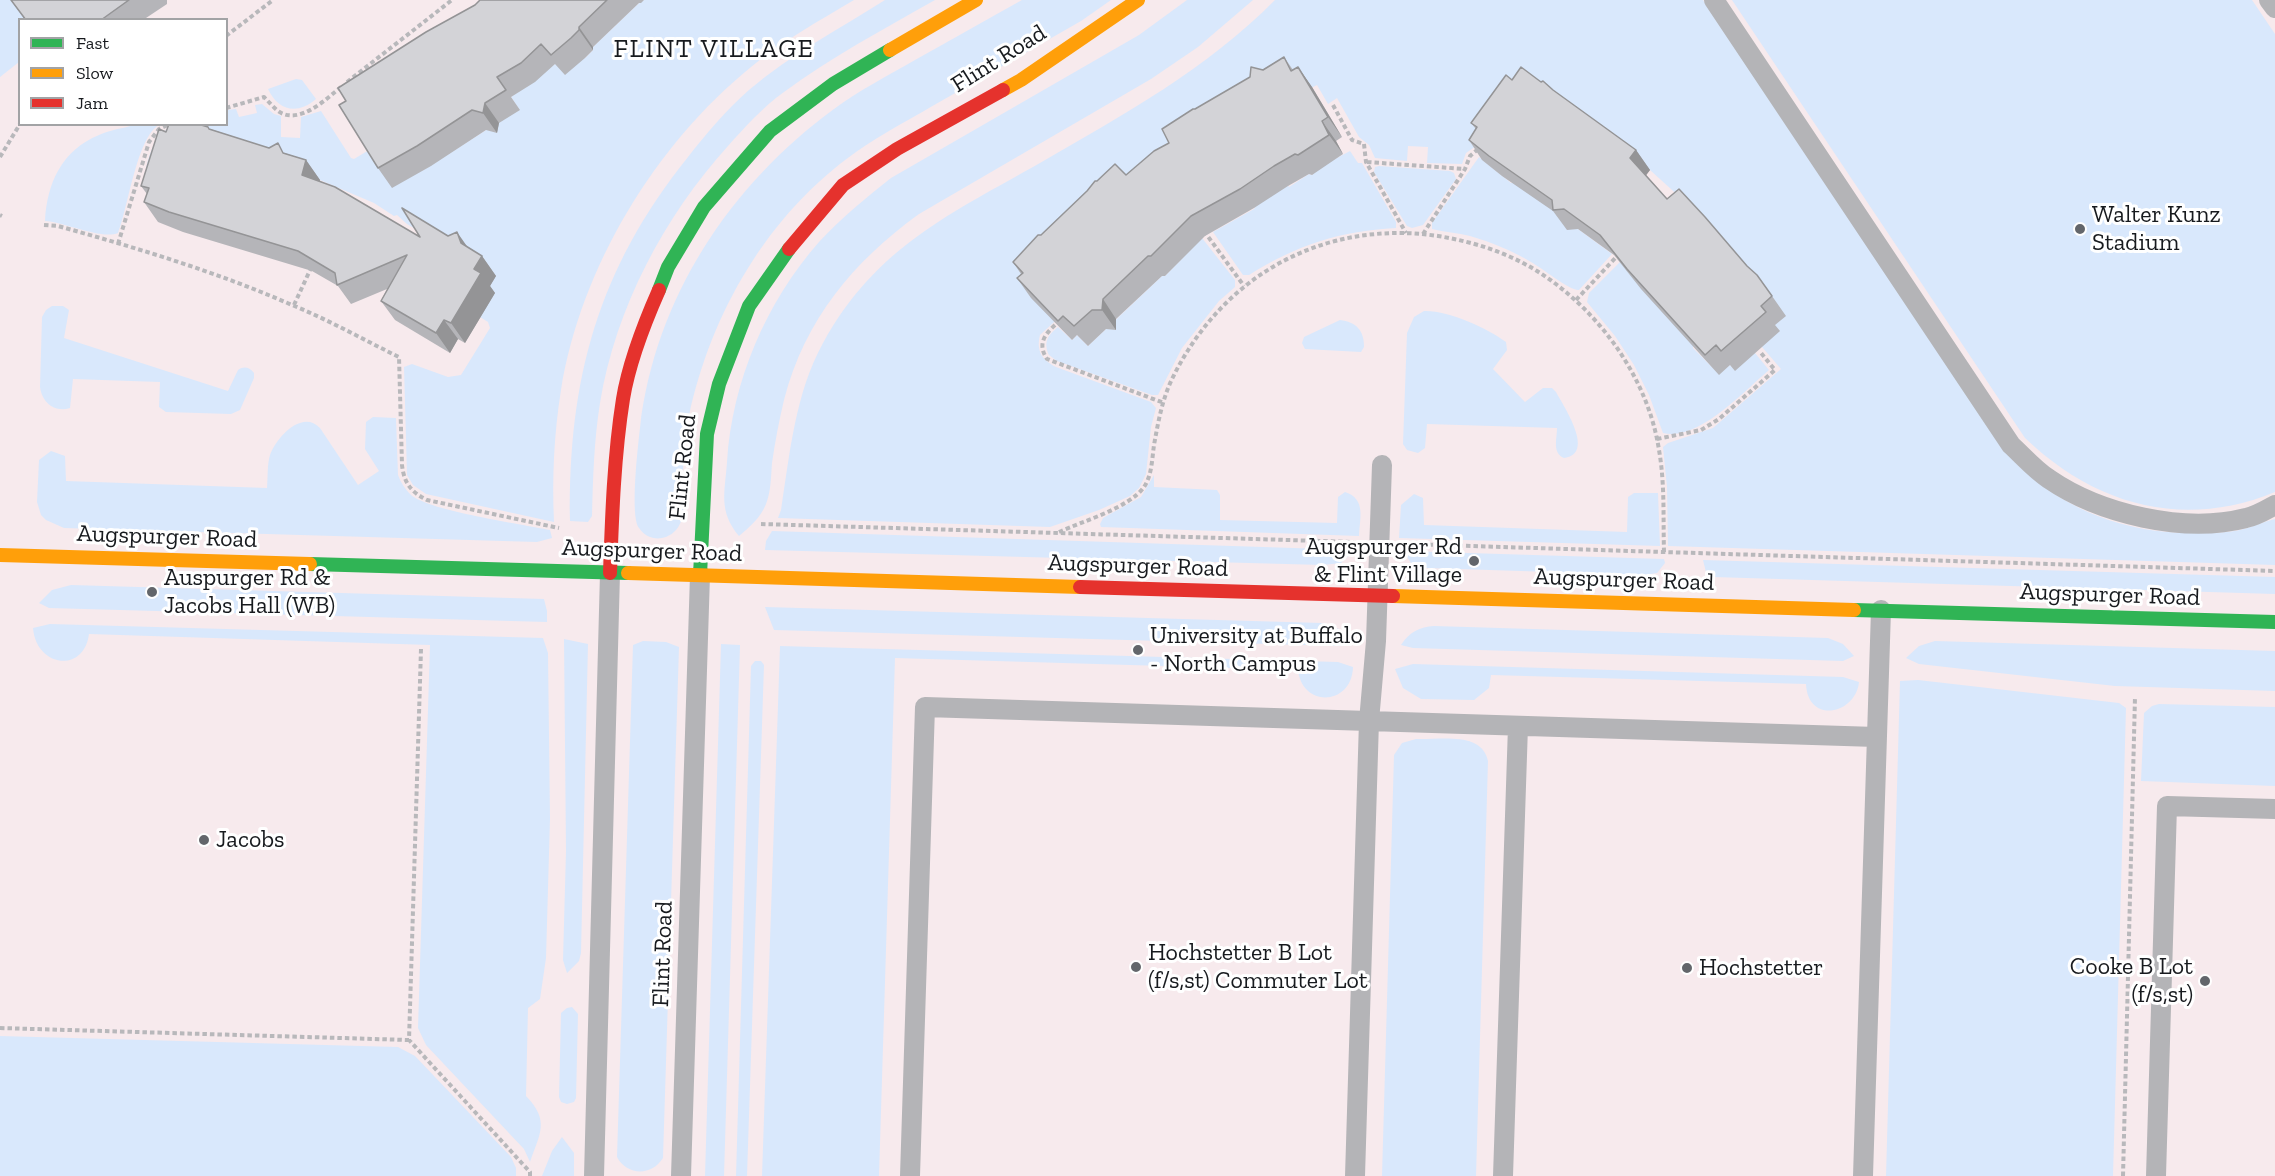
<!DOCTYPE html>
<style>
body{margin:0}
#map{position:relative;width:2275px;height:1176px;overflow:hidden;background:#f0f4fa;font-family:"Zilla Slab",serif}
canvas{display:block}
.legend{position:absolute;left:18px;top:18px;width:210px;height:108px;box-sizing:border-box;background:#fff;border:2px solid #a2a3a5;margin:0;padding:8px 10px;list-style:none;font-size:18px;color:#171a1e}
.legend li{display:flex;align-items:center;gap:12px;height:30px}
.legend b{width:30px;border:2px solid #a2a3a5}
</style>
<div id="map">
<canvas width="2275" height="1176"></canvas>
<ul class="legend">
<li><b style="height:8px;background:#30b455"></b>Fast</li>
<li><b style="height:8px;background:#ff9f0a"></b>Slow</li>
<li><b style="height:8px;background:#e5322d"></b>Jam</li>
</ul>
</div>
<script>
const ctx = document.querySelector('canvas').getContext('2d');
ctx.lineJoin = 'round';
function fillPath(path, color) { ctx.fillStyle = color; ctx.fill(path, 'evenodd'); }
function strokePath(path, color, width, dash) { ctx.strokeStyle = color; ctx.lineWidth = width; ctx.lineCap = dash ? 'butt' : 'round'; ctx.setLineDash(dash || []); ctx.stroke(path); }
function drawText(font, color, halo, rows, align = 'center') {
  ctx.font = font + ' "Zilla Slab",serif'; ctx.lineWidth = 6; ctx.setLineDash([]); ctx.textBaseline = 'middle'; ctx.strokeStyle = halo; ctx.fillStyle = color; for (const [text, x, y, turn = 0] of rows) {
    ctx.save(); ctx.translate(x, y); ctx.rotate((+turn || 0) * Math.PI / 180); ctx.textAlign = isNaN(turn) ? turn : align; if (halo) ctx.strokeText(text, 0, 0); ctx.fillText(text, 0, 0); ctx.restore();
  }
}
const education = new Path2D(`
 M0,0h2275v1176h-2275zM20,20h206v104h-206z`);
const green = new Path2D(`
 M0,0h20l5,19 -5,1 -1,42 -19,15z
 M644,0h210c-35,21 -72,41 -103,67 -96,78 -170,200 -190,323 -7,44 -9,87 -7,132l-128,-28 -13,-9 -6,-10 -3,-108 8,-3 36,13 13,-2 29,-47 -2,-6 -8,-5 8,-28 7,-13 -88,-52 -10,-9 -3,1 -20,-13 -54,-23 -23,-7 -132,2 -19,-7c13,-53 34,-43 80,-44l1,-14 9,-1 3,8 18,-4 -2,-8 7,-1 12,10 7,2v21l19,1 1,-21 20,-6 30,47 3,1 15,-9 53,21 97,-62 -8,-12 44,-33 30,-6 8,-8v-3l46,-44z
 M885,0h50c-51,29 -104,57 -151,92 -21,15 -39,35 -56,54 -64,71 -112,161 -128,257 -6,37 -7,75 -8,113l-4,6 -18,-1c-2,-142 28,-252 118,-364 18,-23 38,-47 61,-67 41,-35 90,-61 136,-90z
 M1022,0h89l-30,21c-46,26 -92,53 -138,79 -29,17 -60,33 -87,52 -88,62 -145,161 -167,264 -6,24 -6,48 -6,72 0,9 1,20 -1,29 -3,21 -30,30 -43,11 -9,-13 -1,-82 1,-100 15,-130 90,-243 194,-319 26,-19 53,-33 81,-49 36,-20 71,-40 107,-60z
 M1187,0h66l-55,47 -47,32 -232,135c-66,48 -114,105 -135,186 -5,21 -9,42 -12,63 -1,13 -1,29 -6,41 -5,13 -16,23 -27,32 -21,-25 -14,-44 -12,-74 5,-80 39,-160 92,-220 22,-24 47,-44 72,-64l248,-143z
 M1275,0h428l293,439c8,9 15,20 24,28 48,45 110,67 175,66 14,0 31,0 45,-3 12,-3 23,-8 35,-11v46l-607,-19 -1,-59 -4,-40 5,-4 45,-15 68,-59 -19,-22 -69,-138 -43,-39 -20,-14 -154,-10 -10,7 -4,11 -35,-1 1,-16 -20,-1 -1,15 -32,-3 -6,-13 -10,-8 -22,-39 -9,6 -11,-19 -12,6 -265,244c-4,16 2,25 16,32l95,35 5,6 -5,19 -5,47 -7,14 -9,8 -31,14 -49,17 -272,-9 3,-8c9,-57 14,-116 42,-167 53,-96 127,-129 217,-180 83,-48 167,-94 235,-163z
 M1732,0h520l23,34v458c-92,38 -180,13 -250,-54z
 M296,79l6,1 14,19c-18,16 -38,12 -48,-10z
 M135,125h24c-22,12 -31,83 -41,108 -16,7 -54,-11 -73,-12 2,-38 17,-71 54,-86 11,-5 24,-7 36,-10z
 M1350,151l8,12h4l34,59v6c-57,3 -99,17 -147,47h-6l-30,-43 41,-23 26,-36 9,14 20,-13 3,1 10,-9z
 M1479,157l32,26h3l52,36 9,10h3l34,25 -33,36c-9,1 -37,-22 -48,-28 -18,-11 -40,-20 -61,-26 -12,-3 -26,-4 -38,-7v-6z
 M1379,166l71,5 4,2 2,6 -33,46 -11,3 -5,-2 -33,-54 1,-5z
 M1202,238l33,42v7l-16,14 -37,47 -24,47h-6l-95,-34 -8,-6c-6,-13 -1,-20 9,-28l14,13 5,-5 11,11 74,-70h3z
 M1620,262l73,83v3l26,26 11,-9 5,5 20,-17 14,17c-25,21 -71,72 -106,63l-14,-38 -15,-30 -19,-29 -28,-34 2,-9z
 M52,306h11l6,4 -5,28 164,53 10,-21c6,-4 11,-3 16,3v5l-14,32 -9,4 -65,-2 -7,-5 1,-25 -87,-3 -3,29c-16,5 -28,-6 -30,-21l2,-70 4,-7z
 M1424,311c24,-1 63,17 82,31l1,8 -14,19 32,33 18,-14h9l4,4c8,15 40,62 8,66 -12,-5 -7,-19 -7,-30l-130,-4 -2,24 -7,5 -11,-3 -4,-6 4,-111 7,-16z
 M1340,320c16,2 24,10 24,27l-3,5 -56,-3 -3,-6 2,-6z
 M373,417l23,1 2,57c3,8 7,14 13,20 19,16 110,29 139,35l2,8 -15,4 -473,-14 -18,-8 -5,-5 -4,-13 2,-42 12,-9 14,5 1,25 201,7c1,-11 0,-23 3,-33 6,-17 32,-46 50,-27l38,57 21,-14 -14,-22 1,-27z
 M1154,475v12l63,3 3,5v25l117,3 1,-26 7,-5c21,7 15,25 14,44l-258,-9 -1,-3 3,-6 38,-21z
 M1634,493h24l2,53 -261,-8 2,-33 13,-11 9,4 1,27 203,7 1,-35z
 M772,531l583,19 -14,13 -18,2 -558,-15 1,-9z
 M1403,551l261,8 1,4 -8,10 -12,2 -218,-7 -16,-5z
 M1703,560l572,17v17l-562,-17 -7,-5z
 M71,585l473,14 3,12v11l-498,-14 -10,-5 13,-13z
 M765,607l557,16 17,6 10,14 -10,3 -565,-16z
 M50,624l493,14 5,15 2,166 -4,139 -6,41 -12,9 -2,88c24,25 14,37 4,66l-6,-13 -98,-104 -8,-17 12,-383 -341,-11c-5,40 -53,33 -56,-6z
 M1434,626l394,12 15,6 11,12 -11,5 -430,-13 -12,-3c8,-13 19,-18 33,-19z
 M564,639l24,5 -7,309 -2,8 -12,12 -4,-13 3,-109z
 M643,641l23,1 13,5 -16,511c-11,18 -36,18 -46,-1l16,-512z
 M1935,641l340,10v40l-160,-5 -196,-22 -13,-6 13,-12z
 M721,644l19,1 -16,531h-19z
 M780,646l558,16 15,5c-1,39 -51,41 -55,3l-403,-12 -16,518h-117z
 M755,661h6l3,4 -17,511h-11l15,-510z
 M1413,664l430,13 16,5c-3,32 -51,43 -53,2l-315,-9 -2,13 -15,12 -53,-1 -18,-11 -8,-19z
 M1918,680l201,23 7,5 -13,468h-227l14,-495z
 M2159,704l116,3v79l-134,-5 3,-68 8,-7z
 M1416,739c24,1 66,-8 72,22l-12,415h-94l12,-421 8,-12z
 M572,1007l6,7 -2,84 -2,4 -7,2 -6,-2 -2,-5 2,-84 6,-5z
 M0,1036l398,11 17,9 96,101 5,11v8h-516z
 M562,1137l12,16v23h-32l10,-25z`);
const path = new Path2D(`
 M226,36l47,-36
 M347,82l105,-82
 M1333,105l19,35 12,4 2,18 40,71
 M226,108l38,-11c5,5 9,10 14,14 21,15 48,-12 63,-24
 M0,157l20,-33
 M1367,162l98,7
 M0,215l2,1
 M44,225l14,1c79,22 159,46 234,79 37,15 72,35 107,52l3,108c2,18 9,27 25,35l132,28
 M1204,231l40,55
 M1423,234l42,-65 5,-13 8,-7
 M118,244l31,-102 10,-13 11,-5
 M1576,300l43,-46
 M294,305l17,-37
 M1055,325c-12,11 -17,20 -8,34l117,44
 M1657,439l44,-9 18,-11 56,-49 -14,-17
 M761,524l593,18
 M1059,532c24,-11 70,-24 85,-45 8,-12 8,-28 10,-42 4,-22 8,-45 18,-66 50,-103 151,-160 266,-143 36,6 68,16 99,35 62,39 111,107 122,179 6,34 4,68 5,102
 M1406,544l869,27
 M421,649l-12,391 121,132v4
 M0,1028l409,12
 M2123,1176l12,-479`);
const lane = new Path2D(`
 M1714,0l297,445c12,11 24,25 38,34 51,35 135,55 197,39 10,-2 20,-8 29,-13
 M2269,0l6,8
 M594,1176l16,-603
 M681,1176l19,-601
 M910,1176l15,-469 951,30
 M1355,1176l14,-455 7,-80 6,-176
 M1503,1176l15,-450
 M1863,1176l18,-566
 M2156,1176l11,-370 108,3`);
const fast = new Path2D(`
 M659,290l9,-23 36,-60 66,-76 63,-47 57,-34
 M310,564l318,9
 M700,575l7,-141 12,-50 30,-78 40,-57
 M1854,610l421,12`);
const slow = new Path2D(`
 M890,50l86,-50
 M1003,90l18,-10 117,-80
 M0,555l310,9
 M628,573l452,14
 M1393,596l461,14`);
const jam = new Path2D(`
 M789,249l54,-64 54,-36 106,-59
 M610,573c2,-58 4,-117 13,-174 6,-37 21,-75 36,-109
 M1080,587l313,9`);
const wall = new Path2D(`
 M11,0h156v4l-24,16h-118z
 M480,0h164l-3,3h-2l-46,44v3l-8,8 -20,17 -10,-11 -20,18 -24,15 9,13 -21,13 -2,10 -11,-3 -55,36 -39,22 -14,-20 -32,-67 129,-96z
 M1284,57l9,13 5,-3 14,20 30,50 -6,4 7,13 -31,21 -3,-1 -21,12 -34,22 -49,28 -40,40h-3l-46,43v11l-10,-1 -18,17 -11,-11 -5,5 -41,-42 -14,-20 4,-4 -8,-12 84,-81 29,-6 43,-32 26,-34z
 M1512,80l41,10 83,60 14,20 -4,5 21,24 80,67 25,30 14,20 -11,9 5,6 -45,40 -5,-6 -11,10 -78,-86 -27,-34 -36,-26 -11,1 -14,-19 -51,-35 -20,-16 -13,-20 7,-11 -5,-6z
 M210,129l96,31 14,20v1l100,56 28,-1 34,20 14,20 -6,10 5,7 -30,50 -7,-4 -8,14 -55,-33 -14,-19 6,-12 -36,15 -13,-18 -26,-15 -129,-39 -25,-10 -14,-20 3,-8 -6,-8 25,-54z`);
const shadedWall = new Path2D(`
 M579,27l14,20v3l-14,-20z
 M1298,67l14,20 30,50 -14,-20z
 M485,103l14,20 -2,10 -14,-20z
 M1322,121l14,20 7,13 -14,-19z
 M1636,150l14,20 -6,8 -14,-20z
 M306,160l14,20 -4,14 -14,-19z
 M457,232l14,20 -10,-9z
 M482,256l14,20 -6,10 5,7 -30,50 -14,-20 23,-54z
 M1103,299l13,20v11l-14,-20z
 M444,320l14,19 -8,14 -14,-20z`);
const building = new Path2D(`
 M11,0h118l-28,20h-75z
 M480,0h127l-28,27v3l-8,8 -20,17 -10,-11 -20,19 -24,14 9,13 -21,13 -2,10 -11,-3 -55,36 -39,22 -39,-63 7,-4 -8,-13 88,-56 49,-27z
 M1284,57l7,14 7,-4 30,50 -6,4 7,14 -31,20 -3,-1 -21,12 -34,23 -49,27 -40,40h-3l-45,43 -1,11h-10l-18,16 -11,-10 -5,5 -41,-43 6,-5 -10,-11 25,-27h3l46,-44 8,-10h2l18,-17 11,11 28,-24 15,-8 -7,-14 31,-20h2l55,-32 1,-10 12,3z
 M1521,67l20,15 2,-1 10,9 83,60 -6,8 37,41 12,-10 26,28 42,49 10,9 15,21 -11,10 5,6 -45,39 -5,-6 -11,10 -78,-86 -27,-34 -36,-26 -11,1 -1,-10 -63,-44 -20,-16 8,-13 -6,-4 35,-48 6,5z
 M169,124h29l10,3 1,2 60,19 9,-5 5,10 23,7 -4,15 33,12 85,50 -18,-29 46,28 9,-4 4,11 21,13 -8,13 7,4 -30,50 -7,-3 -8,13 -55,-32 26,-46 -70,30 -2,-12 -37,-22 -129,-39 -25,-10 5,-14 -8,-2 18,-57 7,3z`);
const markers = [
 [2080,229,6,"#63666b"],
 [1474,561,6,"#63666b"],
 [152,592,6,"#63666b"],
 [1138,650,6,"#63666b"],
 [204,840,6,"#63666b"],
 [1136,967,6,"#63666b"],
 [1687,968,6,"#63666b"],
 [2205,981,6,"#63666b"]
];
const streetNames = [
 ["Flint Road",999,59,-32],
 ["Flint Road",683,467,-84],
 ["Augspurger Road",167,537,2],
 ["Augspurger Road",652,551,2],
 ["Augspurger Road",1138,566,2],
 ["Augspurger Road",1624,580,2],
 ["Augspurger Road",2110,595,2],
 ["Flint Road",663,954,-88]
];
const poiNames = [
 ["Walter Kunz",2092,215],
 ["Stadium",2092,243],
 ["Augspurger Rd",1462,547,"right"],
 ["& Flint Village",1462,575,"right"],
 ["Auspurger Rd &",164,578],
 ["Jacobs Hall (WB)",164,606],
 ["University at Buffalo",1150,636],
 ["- North Campus",1150,664],
 ["Jacobs",216,840],
 ["Hochstetter B Lot",1148,953],
 ["(f/s,st) Commuter Lot",1148,981],
 ["Cooke B Lot",2193,967,"right"],
 ["(f/s,st)",2193,995,"right"],
 ["Hochstetter",1699,968]
];
const neighbourhoodNames = [
 ["FLINT VILLAGE",714,50]
];
fillPath(education, '#f7eaed');
fillPath(green, '#d9e8fc');
strokePath(path, '#b8b8bb', 4, [4.5, 3]);
strokePath(lane, '#b4b4b7', 20);
strokePath(fast, '#30b455', 14);
strokePath(slow, '#ff9f0a', 14);
strokePath(jam, '#e5322d', 14);
fillPath(wall, '#b5b5b9');
fillPath(shadedWall, '#949496');
fillPath(building, '#d3d3d7');
strokePath(building, '#949496', 1.5);
for (const [x, y, r, color] of markers) { const dot = new Path2D(); dot.arc(x, y, r, 0, 2 * Math.PI); ctx.fillStyle = color; ctx.fill(dot); strokePath(dot, '#fff', 2); }
drawText('24px', '#171a1e', '#fff', streetNames);
drawText('24px', '#171a1e', '#fff', poiNames, 'left');
ctx.letterSpacing = '1.5px';
drawText('26px', '#171a1e', '#fff', neighbourhoodNames);
ctx.letterSpacing = '0px';
</script>
